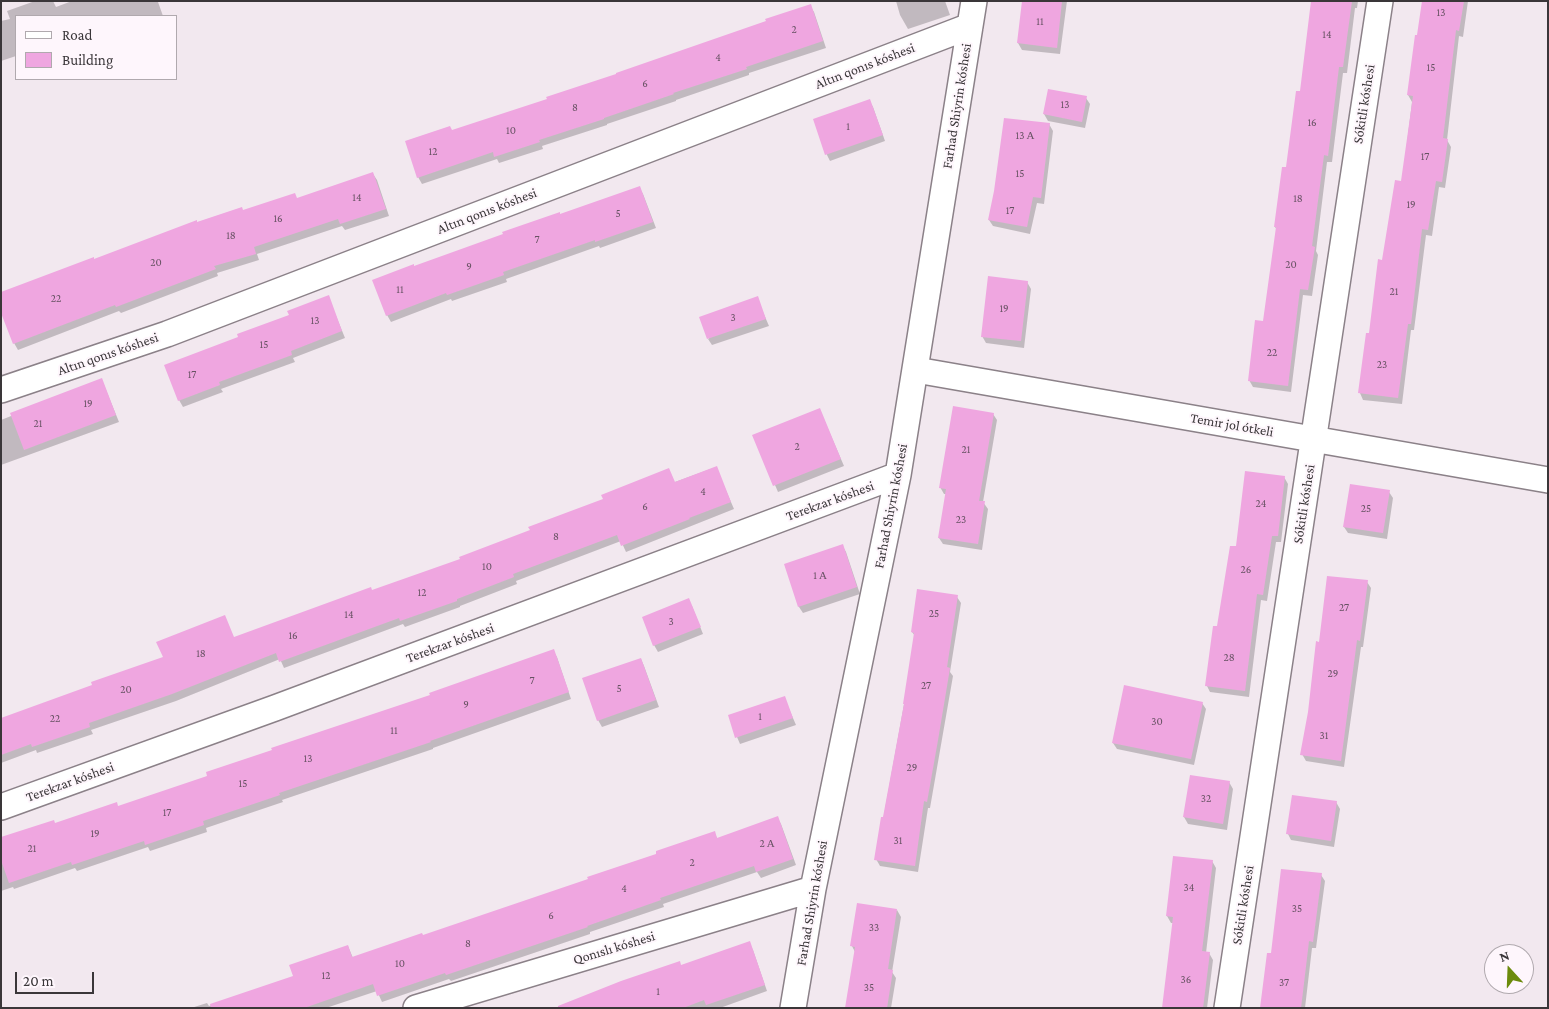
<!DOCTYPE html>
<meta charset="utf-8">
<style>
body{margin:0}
#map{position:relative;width:1549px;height:1009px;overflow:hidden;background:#f2e8ef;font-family:"Crimson Pro",serif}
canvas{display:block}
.frame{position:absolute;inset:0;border:2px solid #3a3639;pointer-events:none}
.legend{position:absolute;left:15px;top:15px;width:162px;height:65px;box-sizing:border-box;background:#fef6fc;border:1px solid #b0a9ae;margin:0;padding:6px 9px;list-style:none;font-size:15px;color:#3a3639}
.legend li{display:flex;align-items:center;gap:10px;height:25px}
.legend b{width:25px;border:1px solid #b0a9ae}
.north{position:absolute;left:1484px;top:944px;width:50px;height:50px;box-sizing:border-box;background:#fef6fc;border:1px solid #b0a9ae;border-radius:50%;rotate:340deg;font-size:14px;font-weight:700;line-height:20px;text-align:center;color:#3a3639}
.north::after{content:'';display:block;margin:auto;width:18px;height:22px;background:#6c8b0c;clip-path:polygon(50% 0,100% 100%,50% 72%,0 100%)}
.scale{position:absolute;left:15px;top:972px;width:79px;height:22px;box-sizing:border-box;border:2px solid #3a3639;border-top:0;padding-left:6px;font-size:15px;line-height:18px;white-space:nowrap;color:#3a3639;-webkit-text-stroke:4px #fef6fc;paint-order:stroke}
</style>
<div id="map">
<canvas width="1549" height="1009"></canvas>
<div class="frame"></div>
<ul class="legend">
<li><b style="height:6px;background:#fff"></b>Road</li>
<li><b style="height:14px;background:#efa6e0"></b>Building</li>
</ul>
<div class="north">N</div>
<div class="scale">20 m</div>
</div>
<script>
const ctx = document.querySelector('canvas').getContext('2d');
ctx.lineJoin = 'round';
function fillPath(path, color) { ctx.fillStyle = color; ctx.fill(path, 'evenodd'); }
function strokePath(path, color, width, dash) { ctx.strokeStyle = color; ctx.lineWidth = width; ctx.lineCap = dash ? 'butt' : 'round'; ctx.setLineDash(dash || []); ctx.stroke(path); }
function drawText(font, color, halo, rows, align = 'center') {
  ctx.font = font + ' "Crimson Pro",serif'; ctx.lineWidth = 4; ctx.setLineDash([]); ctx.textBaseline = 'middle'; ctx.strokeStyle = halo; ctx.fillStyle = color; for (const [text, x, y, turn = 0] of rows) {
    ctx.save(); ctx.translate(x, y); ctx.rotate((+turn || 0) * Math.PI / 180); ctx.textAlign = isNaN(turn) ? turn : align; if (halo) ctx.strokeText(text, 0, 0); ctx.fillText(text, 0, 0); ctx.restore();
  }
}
const shadow = new Path2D(`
 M35,1h18l3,6 16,-6h90l-4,1 5,14h-147v40l-15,5v-40l9,-2 -3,-8z
 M896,1h49l5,14 -42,14 -8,-14z
 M1023,1h44l-7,53 -38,-4 -4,-7z
 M1314,1h44l-1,7h-2l-8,65h-4l-11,89h-5l-11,89 2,4 -6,41 -9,-1 -12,97 -38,-5 -4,-7 15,-57 13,-93 -2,-3 26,-134z
 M1424,1h44l-5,36 -4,-1 -12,104 4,7 -6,41 -6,-1 -7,49 -6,-1 -12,95h-3l-9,74 -39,-4 -3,-7 23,-132 19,-78 10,-81 -4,-7z
 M810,6l4,6 12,36 -77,25v2l-73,25v1l-69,23v1l-65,21 1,3 -44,14 -2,-4 -75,25 -4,-7 34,-46 97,-31z
 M1086,98l4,6 -5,24 -37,-7 -4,-7z
 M869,100l4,7 12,34 -55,20 -3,-6 -13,-35z
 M1049,124l4,7 -9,73 -7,-1 -7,31 -37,-8 -4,-6z
 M373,174l4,6 12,36 -44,14 -3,-4 -85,28 2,6 -42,13 1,3 -97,37 -2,-2 -101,39 -4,-7 80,-83 103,-37 100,-24z
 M639,187l4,7 13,34 -56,20 -1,-2 -93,33 1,3 -55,19 -1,-2 -60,23 -4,-7 27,-48z
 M1027,282l4,7 -7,59 -38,-5 -4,-7z
 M328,296l17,42 -52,20 2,4 -74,27 2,3 -40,15 -4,-7 60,-62 51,-23z
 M757,298l12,28 -57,19 -4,-6z
 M102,380l17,42 -118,43v-45z
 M820,410l24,56 -66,26 -24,-56z
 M993,414l4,6 -14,82 5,7 -6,41 -39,-6 -4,-6 7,-44h-2l-4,-7z
 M716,467l18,42 -108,43 -5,-11 -105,40 1,3 -57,22v1l-55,20 -2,-3 -119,44 -4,-9 -104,42 -85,29 2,4 -56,19 -1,-3 -35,13v-44l372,-127z
 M1284,477l4,7 -7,58h-5l-9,59 -6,-1 -12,97 -39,-5 -3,-6 11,-59z
 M1389,492l4,6 -6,41 -39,-6 -4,-6z
 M842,545l4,7 14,42 -57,19 -4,-6 -14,-42z
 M1367,582l4,6 -8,59h-2l-17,120 -38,-6 -4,-7 18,-111z
 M957,597l4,6 -11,69 3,4 -23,132h-2l-10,64 -38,-6 -4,-7 28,-155 11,-68 -3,-4z
 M692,606l11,28 -45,18 -4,-7z
 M553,651l4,6 14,42 -138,49v1l-151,51 1,2 -77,26 1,4 -57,19 -2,-4 -71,24 -2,-3 -61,21 -1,-2 -12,4v-52l117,-32 91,-31z
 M641,659l3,7 15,41 -57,20 -4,-7z
 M784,697l12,28 -56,19 -3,-7z
 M1202,703l4,6 -12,56 -77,-16 -4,-6z
 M1229,782l4,7 -6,41 -39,-6 -4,-7z
 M1336,802l4,7 -6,38 -43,-7 -3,-6z
 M777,817l4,7 15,41 -35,13 -4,-6 -94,32 1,3 -74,25v2l-139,47 -2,-2 -67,23 -5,-11 -51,17h-135l16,-5 2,3 85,-29 54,-31 5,12 70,-22 166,-56 125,-47 4,6z
 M1174,857l38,4 4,7 -10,85h3l4,7 -6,48h-44l11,-85h-3l-4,-7z
 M1321,875l4,6 -9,67h-4l-7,60h-43l10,-53z
 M897,910l4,7 -9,55 4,6 -5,30h-43l7,-56 -3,-6z
 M749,943l4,7 14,41 -47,17h-164l65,-26 61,-16z`);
const building = new Path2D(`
 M1022,1h40l-5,47 -40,-5z
 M1311,1h41l-9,66h-4l-11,89 -4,-1 -12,91 3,1 -7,43 -8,-1 -12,97 -40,-5 7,-61 8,1 13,-94h-2l8,-60h4l10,-76h4z
 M1422,1h42l-5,30 -3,-1 -13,108 5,1 -6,43 -6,-1 -8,49 -6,-1 -11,95h-3l-10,74 -40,-5 8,-60h3l9,-74 4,1 13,-80 6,1 12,-85 -6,-1 8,-60h2z
 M811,4l12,37 -77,26 1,2 -74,24 1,1 -70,24v1l-65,21 1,2 -46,15 -1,-5 -76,26 -12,-37 45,-15 2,4 95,-31 -1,-2 70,-23v-1l150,-52 -1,-2z
 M1048,89l39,7 -5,26 -39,-8z
 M870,99l13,36 -58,20 -12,-36z
 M1004,118l46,5 -9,75 -8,-1 -6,30 -39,-7 6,-29z
 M373,172l13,37 -46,15 -2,-5 -84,28 2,7 -42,12 2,3 -100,38 -1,-2 -102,39 -12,-31v-21l93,-35v2l103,-39v2l45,-15 1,3 52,-17 2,5z
 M640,186l13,36 -58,20v-2l-92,32 1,3 -57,20 -1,-2 -60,23 -14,-36 42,-16v2l89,-32 -1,-2 58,-20v2z
 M988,276l40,5 -7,60 -40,-4z
 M329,295l13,36 -51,20 1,4 -73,27 1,3 -42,16 -14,-36 74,-28 -1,-3 52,-19 -2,-4z
 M758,296l8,23 -59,20 -8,-22z
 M102,378l14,37 -92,35 -14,-37z
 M953,406l41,7 -15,88h6l-7,43 -40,-6 8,-49 -7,-1z
 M820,408l21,51 -68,27 -21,-51z
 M717,466l14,36 -42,16 1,1 -69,27 -4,-11 -104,39 1,3 -57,22v2l-57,20 -1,-3 -120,44 -3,-9 -104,41 -83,29 1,4 -58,20 -1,-3 -30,11v-37l91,-33 -1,-3 72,-25 -7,-15 69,-27 9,22 137,-50 1,3 88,-31 -1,-2 71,-27 -2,-3 75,-28 -2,-4 68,-27 6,14z
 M1245,471l40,5 -7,60h-6l-9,59 -6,-1 -12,97 -40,-5 8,-60h4l13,-80h6z
 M1350,484l40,6 -7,43 -40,-6z
 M843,544l14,43 -59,20 -14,-43z
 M1327,576l41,4 -8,61 -3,-1 -16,121 -41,-6 8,-43 8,-71 3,1z
 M917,589l41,6 -11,72 3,1 -12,72 -11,62 -3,-1 -9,65 -41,-6 7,-43h2l21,-113h-1l11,-71 -3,-1z
 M689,598l12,29 -48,19 -11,-29z
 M554,649l15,43 -139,49 1,1 -152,51 1,2 -77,26 1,4 -59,20 -1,-4 -72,24 -1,-3 -62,21 -8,-23v-23l53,-17 1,3 62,-21 1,4 89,-30 -1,-4 66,-22 -1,-2 159,-53 -1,-2z
 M641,658l15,42 -59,21 -15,-43z
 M1124,685l79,17 -12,57 -79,-16z
 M785,696l8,22 -58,20 -7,-23z
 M1190,775l40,6 -7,43 -40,-7z
 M1292,795l45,6 -6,40 -45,-7z
 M778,816l15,43 -37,13 -2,-6 -94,32 1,2 -74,26 1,1 -142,48 -1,-2 -68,23 -4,-12 -69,24h-93l-1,-4 83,-28 -4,-11 59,-20 4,12 70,-24 1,2 165,-56 -1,-2 69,-23v-3l59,-20 2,7z
 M1173,856l40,4 -11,91 8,1 -7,56h-41l11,-91 -7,-1z
 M1281,869l41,4 -9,69 -4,-1 -8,67h-41l7,-55h4z
 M857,903l40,6 -9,60 5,1 -6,38h-42l10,-61 -5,-1z
 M750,941l15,44 -59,20 -2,-5 -21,8h-125v-2l63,-25 59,-20 1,4z`);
const street = new Path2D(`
 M916,370l632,110
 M1,390l166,-56 803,-308
 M1,807l274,-99 623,-233
 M416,1008l397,-119
 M793,1008l20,-119 85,-414 76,-474
 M1227,1008l153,-1007`);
const numberNames = [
 ["13",1441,13],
 ["11",1040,22],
 ["2",794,30],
 ["14",1327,35],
 ["4",718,58],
 ["15",1431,68],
 ["6",645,84],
 ["13",1065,105],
 ["8",575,108],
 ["16",1312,123],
 ["1",848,127],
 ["10",511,131],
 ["13 А",1025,136],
 ["12",433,152],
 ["17",1425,157],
 ["15",1020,174],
 ["14",357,198],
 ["18",1298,199],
 ["19",1411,205],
 ["17",1010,211],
 ["5",618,214],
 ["16",278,219],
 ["18",231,236],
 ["7",537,240],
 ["20",156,263],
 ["20",1291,265],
 ["9",469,267],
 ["11",400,290],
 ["21",1394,292],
 ["22",56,299],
 ["19",1004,309],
 ["3",733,318],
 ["13",315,321],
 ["15",264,345],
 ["22",1272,353],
 ["23",1382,365],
 ["17",192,375],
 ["19",88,404],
 ["21",38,424],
 ["2",797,447],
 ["21",966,450],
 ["4",703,492],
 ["24",1261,504],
 ["6",645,507],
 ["25",1366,509],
 ["23",961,520],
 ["8",556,537],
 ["10",487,567],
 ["26",1246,570],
 ["1 А",820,576],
 ["12",422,593],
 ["27",1344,608],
 ["25",934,614],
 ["14",349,615],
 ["3",671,622],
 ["16",293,636],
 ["18",201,654],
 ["28",1229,658],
 ["29",1333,674],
 ["7",532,681],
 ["27",926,686],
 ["5",619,689],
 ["20",126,690],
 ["9",466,705],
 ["1",760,717],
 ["22",55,719],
 ["30",1157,722],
 ["11",394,731],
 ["31",1324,736],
 ["13",308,759],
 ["29",912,768],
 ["15",243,784],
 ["32",1206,799],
 ["17",167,813],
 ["19",95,834],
 ["31",898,841],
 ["2 А",767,844],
 ["21",32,849],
 ["2",692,863],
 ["34",1189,888],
 ["4",624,889],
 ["35",1297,909],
 ["6",551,916],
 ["33",874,928],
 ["8",468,944],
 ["10",400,964],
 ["12",326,976],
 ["36",1186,980],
 ["37",1284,983],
 ["35",869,988],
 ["1",658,992]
];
const streetNames = [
 ["Altın qonıs kóshesi",865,66,-21],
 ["Sókitli kóshesi",1364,104,-81],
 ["Farhad Shiyrin kóshesi",957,106,-81],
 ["Altın qonıs kóshesi",487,211,-21],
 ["Altın qonıs kóshesi",108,354,-19],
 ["Temir jol ótkeli",1232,425,10],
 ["Terekzar kóshesi",830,501,-20],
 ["Sókitli kóshesi",1304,504,-81],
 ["Farhad Shiyrin kóshesi",891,506,-79],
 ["Terekzar kóshesi",450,643,-20],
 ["Terekzar kóshesi",70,782,-20],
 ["Farhad Shiyrin kóshesi",812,903,-80],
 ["Sókitli kóshesi",1243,905,-81],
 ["Qonıslı kóshesi",614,948,-17]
];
fillPath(shadow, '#0003');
fillPath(building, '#efa6e0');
strokePath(street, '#8b8188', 28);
strokePath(street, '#fff', 25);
drawText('11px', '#675263', null, numberNames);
drawText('14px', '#3a3639', '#fef6fc', streetNames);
</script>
